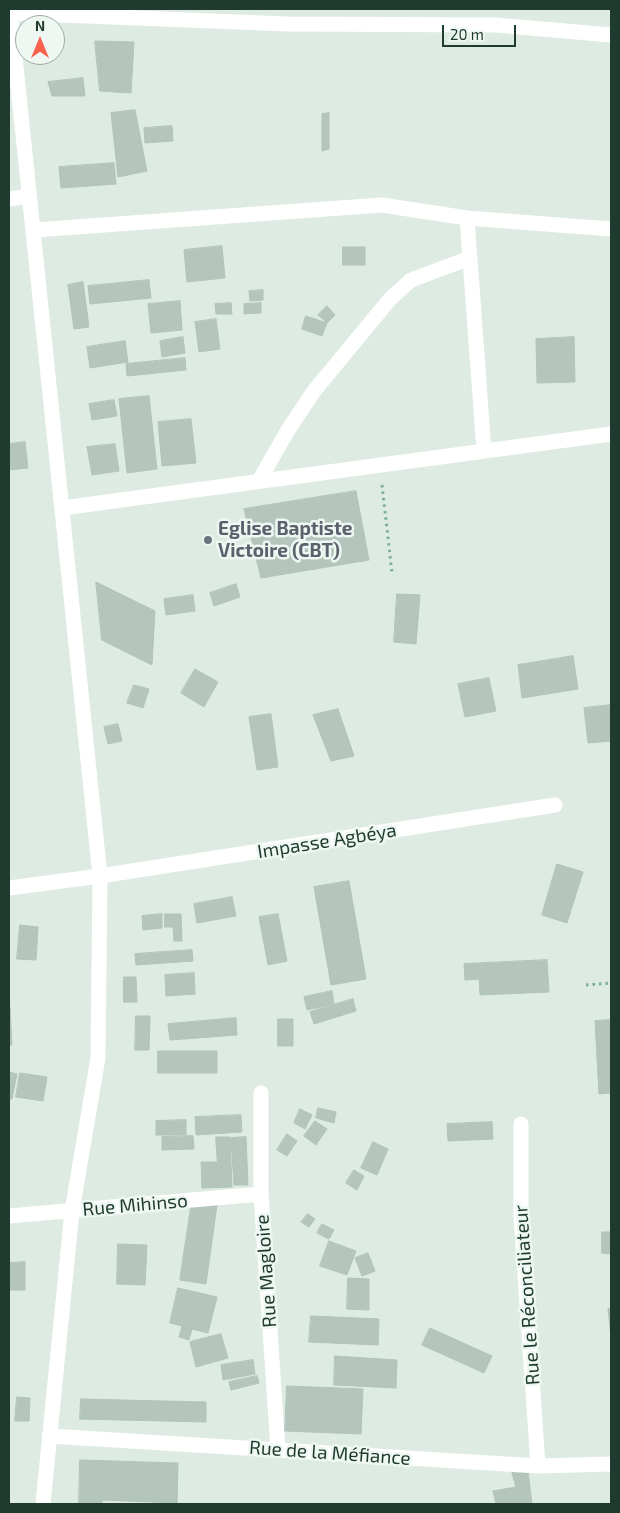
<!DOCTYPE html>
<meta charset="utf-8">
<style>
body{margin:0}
#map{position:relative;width:620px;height:1513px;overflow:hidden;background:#deebe3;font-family:"Exo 2",sans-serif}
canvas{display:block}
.frame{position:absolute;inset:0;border:10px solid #1f3b2f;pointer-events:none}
.north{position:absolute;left:15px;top:15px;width:50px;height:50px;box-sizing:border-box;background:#eef7f2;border:1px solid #9baca4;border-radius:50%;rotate:0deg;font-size:14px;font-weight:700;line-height:20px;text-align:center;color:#1f3b2f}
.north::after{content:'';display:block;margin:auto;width:18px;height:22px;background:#f9604d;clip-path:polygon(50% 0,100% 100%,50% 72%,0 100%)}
.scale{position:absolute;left:442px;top:25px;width:74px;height:22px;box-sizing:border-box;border:2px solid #1f3b2f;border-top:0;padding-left:6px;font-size:15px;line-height:18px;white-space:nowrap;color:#1f3b2f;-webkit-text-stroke:4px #eef7f2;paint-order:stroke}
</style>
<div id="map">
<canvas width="620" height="1513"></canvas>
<div class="frame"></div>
<div class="north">N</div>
<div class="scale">20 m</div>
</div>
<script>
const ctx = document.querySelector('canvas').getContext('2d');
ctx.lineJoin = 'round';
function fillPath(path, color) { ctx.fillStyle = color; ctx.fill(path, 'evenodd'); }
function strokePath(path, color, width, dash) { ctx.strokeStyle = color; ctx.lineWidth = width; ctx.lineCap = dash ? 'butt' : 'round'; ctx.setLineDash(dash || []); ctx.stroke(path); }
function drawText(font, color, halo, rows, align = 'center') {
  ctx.font = font + ' "Exo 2",sans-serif'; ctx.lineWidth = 5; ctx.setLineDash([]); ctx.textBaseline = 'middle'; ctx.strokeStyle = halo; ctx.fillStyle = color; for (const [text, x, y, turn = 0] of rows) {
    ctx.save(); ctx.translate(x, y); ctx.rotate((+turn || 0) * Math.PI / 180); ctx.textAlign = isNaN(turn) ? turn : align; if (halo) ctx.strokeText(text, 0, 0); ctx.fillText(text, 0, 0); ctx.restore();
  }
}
const building = new Path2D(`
 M95,41l39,1 -3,51 -31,-2z
 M83,78l2,18h-33l-4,-14z
 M135,110l12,61 -29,6 -7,-64z
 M329,113v36l-7,2v-37z
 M172,126l1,15 -28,2 -1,-15z
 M114,163l2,21 -55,4 -2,-21z
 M222,246l3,32 -38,4 -3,-32z
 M343,247h22v18h-22z
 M149,280l2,18 -61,6 -2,-18z
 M83,282l6,45 -15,2 -6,-44z
 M263,290v10l-13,1 -1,-10z
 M180,301l2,29 -31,3 -3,-29z
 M231,303l1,11h-16l-1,-10z
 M261,303v10l-17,1v-10z
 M327,306l8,9 -8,8 -9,-8z
 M306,316l21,7 -5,13 -20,-7z
 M216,319l4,30 -21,3 -4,-30z
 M183,337l2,16 -23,4 -2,-16z
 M574,337l1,45 -38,1 -1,-44z
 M125,341l3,21 -38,6 -3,-21z
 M185,358l1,12 -59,6 -1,-12z
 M149,396l8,73 -30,4 -8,-74z
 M114,400l3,16 -25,4 -3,-16z
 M191,419l5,44 -34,3 -4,-44z
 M25,442l3,26 -19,2v-26z
 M115,444l4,27 -27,4 -5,-28z
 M356,491l13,69 -108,18 -17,-69z
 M96,582l59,29 -3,54 -50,-25z
 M236,584l4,13 -26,9 -4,-13z
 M397,594l23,1 -4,49 -22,-2z
 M193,595l2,16 -29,4 -2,-16z
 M573,656l5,33 -56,9 -4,-33z
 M195,669l23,13 -14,25 -23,-14z
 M489,678l7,33 -31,6 -7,-33z
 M134,685l15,4 -6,19 -16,-5z
 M611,705v36l-23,2 -4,-35z
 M338,709l16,47 -23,5 -18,-46z
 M271,714l7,53 -21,3 -8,-53z
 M118,724l4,17 -14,3 -4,-17z
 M557,864l26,8 -16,51 -25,-8z
 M349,881l17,98 -35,6 -17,-98z
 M232,897l4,19 -39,7 -3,-19z
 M162,914v14l-19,2 -1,-14z
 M165,914h16l1,27h-8l-1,-14h-8z
 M278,914l9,47 -19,4 -9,-48z
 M20,925l18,2 -2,33 -19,-1z
 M192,950l1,11 -57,4 -1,-11z
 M547,960l2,32 -69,3 -1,-16 -14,1 -1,-16z
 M194,973l1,21 -29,2 -1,-21z
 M124,977h12l1,25h-13z
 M332,991l2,13 -27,6 -3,-13z
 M353,999l3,12 -42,13 -4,-12z
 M9,1007h1l2,38h-3z
 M136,1016h14l-1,34h-14z
 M236,1018l1,17 -67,5 -2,-16z
 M278,1019h15v27h-15z
 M611,1020v73l-12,1 -4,-73z
 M158,1051h59v22h-59z
 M9,1072l8,2 -5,25h-3z
 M20,1073l27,4 -4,24 -27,-4z
 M318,1108l18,4 -2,11 -18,-5z
 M300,1109l12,6 -7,14 -11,-6z
 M241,1115l1,17 -46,3 -1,-18z
 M186,1120v15h-30v-14z
 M315,1121l12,8 -11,16 -12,-9z
 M492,1122l1,17 -45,2 -1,-17z
 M287,1134l10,7 -10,15 -10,-6z
 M193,1136l1,13 -32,1v-13z
 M216,1137h14l2,50 -30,1 -1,-26h16z
 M246,1137l2,48h-14l-3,-47z
 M373,1142l15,7 -11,26 -16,-7z
 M354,1170l10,6 -7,14 -11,-7z
 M192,1201l25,4 -11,79 -26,-4z
 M308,1214l7,5 -6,8 -8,-5z
 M322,1224l12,6 -5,9 -12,-6z
 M602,1232h9v22l-9,-1z
 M329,1241l27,10 -9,24 -27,-9z
 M118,1244l29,1 -2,40 -28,-1z
 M368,1253l7,18 -13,5 -7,-18z
 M25,1262v28h-16v-27z
 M348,1278l21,1v31l-22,-1z
 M178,1288l39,9 -9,36 -16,-4 -3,11 -10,-3 3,-11 -12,-3z
 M611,1308v30l-3,-29z
 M311,1316l68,3 -1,26 -69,-3z
 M430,1328l62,28 -8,17 -62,-28z
 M221,1334l7,24 -32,9 -6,-25z
 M335,1356l62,4 -1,28 -62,-3z
 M253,1360l2,14 -32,6 -2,-15z
 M257,1376l2,7 -28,7 -2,-8z
 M287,1386l76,3 -2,45 -76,-3z
 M17,1397l13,1 -1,23h-14z
 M81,1399l125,3v20l-126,-3z
 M80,1460l98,3 -1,40 -75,-3v4h-23z
 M528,1471l4,33h-36l-3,-13 23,-4 -4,-14z`);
const path = new Path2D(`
 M382,485l10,88
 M586,985l25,-2`);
const minor = new Path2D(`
 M10,9l90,867 -2,182 -26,153 -29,293
 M11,13l276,11 209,1 115,10
 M9,199l20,-3
 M467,218l17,233
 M34,230l348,-25 85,13 144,11
 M259,481l29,-51 26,-39 76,-92 21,-19 59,-22
 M62,508l549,-74
 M9,888l91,-12 455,-71
 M261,1093v101l17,256
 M521,1124v92l17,250
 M9,1216l252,-22
 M49,1436l489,30 73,-2`);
const markers = [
 [208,540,5,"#6b7280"]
];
const worshipNames = [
 ["Eglise Baptiste",218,529],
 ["Victoire (CBT)",218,551]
];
const streetNames = [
 ["Impasse Agbéya",327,841,-9],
 ["Rue Mihinso",135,1205,-5],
 ["Rue Magloire",266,1271,-94],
 ["Rue le Réconciliateur",527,1295,-94],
 ["Rue de la Méfiance",330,1453,4]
];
fillPath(building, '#b3c5bc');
strokePath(building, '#b0c4b9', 1);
strokePath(path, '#7cb099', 3, [2.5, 4]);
strokePath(minor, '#fff', 15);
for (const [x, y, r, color] of markers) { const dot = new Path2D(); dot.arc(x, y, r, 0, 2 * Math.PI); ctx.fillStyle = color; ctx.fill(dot); strokePath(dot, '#eef7f2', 2); }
drawText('bold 19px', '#5b616d', '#eef7f2', worshipNames, 'left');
drawText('19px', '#1f3b2f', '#eef7f2', streetNames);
</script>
